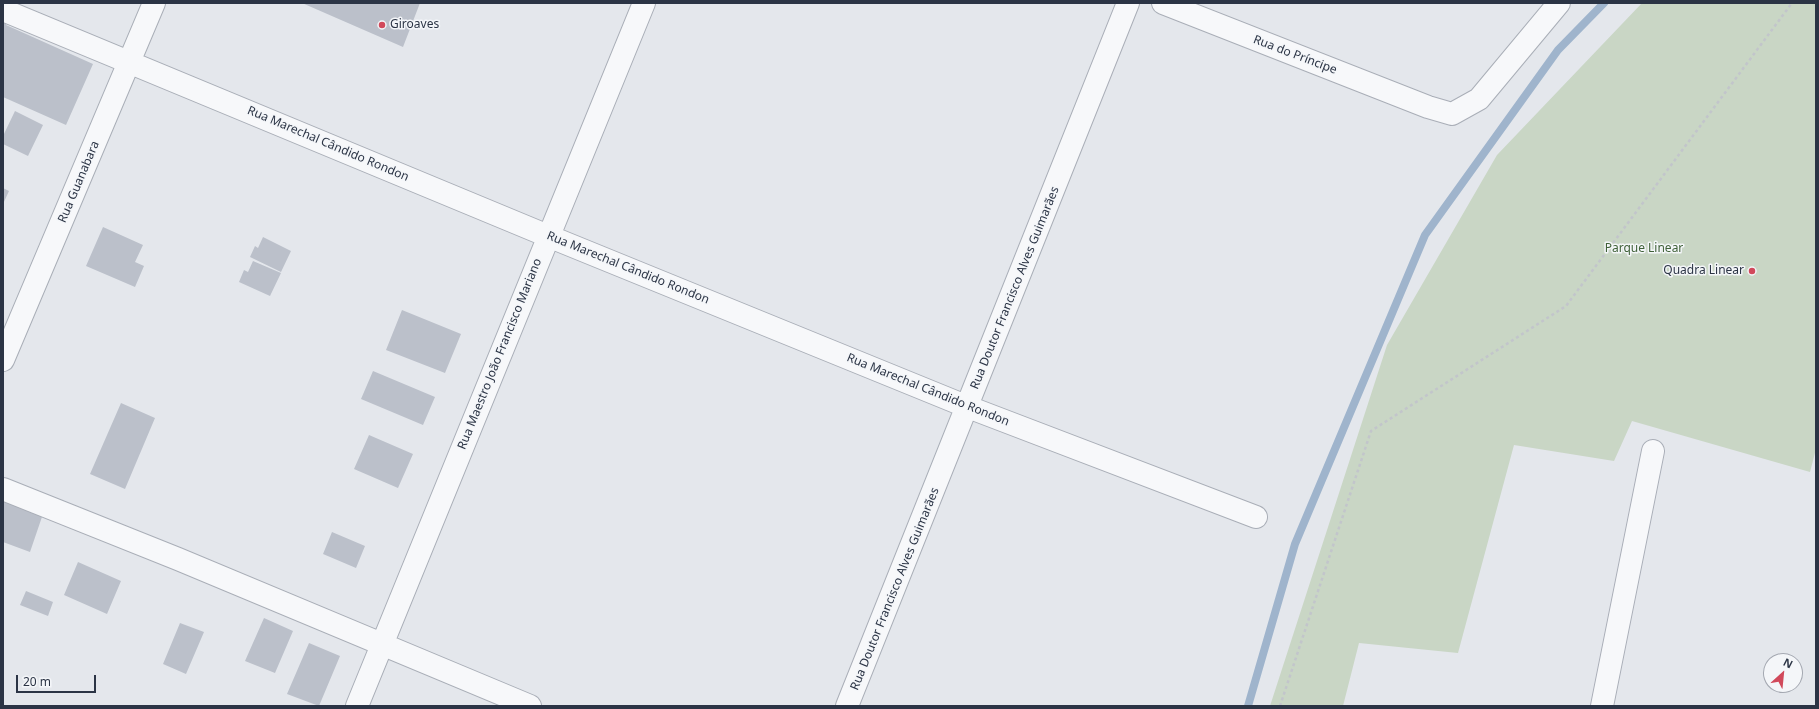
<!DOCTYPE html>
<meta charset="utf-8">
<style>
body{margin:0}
#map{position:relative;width:1819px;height:709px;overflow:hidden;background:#e4e7ec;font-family:"Noto Sans",sans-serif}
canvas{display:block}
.frame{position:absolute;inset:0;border:4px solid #2b3445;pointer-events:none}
.north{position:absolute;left:1763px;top:653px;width:40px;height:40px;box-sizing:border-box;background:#f4f6f9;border:1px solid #a4a8b1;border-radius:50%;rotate:27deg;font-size:11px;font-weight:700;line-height:16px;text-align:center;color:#2b3445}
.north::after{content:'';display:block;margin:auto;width:14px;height:18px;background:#d1495b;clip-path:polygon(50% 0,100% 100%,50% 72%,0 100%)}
.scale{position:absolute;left:16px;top:675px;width:80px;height:18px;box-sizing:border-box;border:2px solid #2b3445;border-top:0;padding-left:5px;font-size:12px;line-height:14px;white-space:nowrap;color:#2b3445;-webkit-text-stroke:3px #f4f6f9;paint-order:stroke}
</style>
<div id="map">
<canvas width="1819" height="709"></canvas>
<div class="frame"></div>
<div class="north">N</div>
<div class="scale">20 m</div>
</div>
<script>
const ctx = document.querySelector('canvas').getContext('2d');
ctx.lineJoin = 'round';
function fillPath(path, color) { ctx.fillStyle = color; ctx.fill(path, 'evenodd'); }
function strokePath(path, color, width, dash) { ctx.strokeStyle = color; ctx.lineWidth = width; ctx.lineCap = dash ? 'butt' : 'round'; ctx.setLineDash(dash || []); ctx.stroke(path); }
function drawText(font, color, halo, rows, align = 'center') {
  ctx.font = font + ' "Noto Sans",sans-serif'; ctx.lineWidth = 3; ctx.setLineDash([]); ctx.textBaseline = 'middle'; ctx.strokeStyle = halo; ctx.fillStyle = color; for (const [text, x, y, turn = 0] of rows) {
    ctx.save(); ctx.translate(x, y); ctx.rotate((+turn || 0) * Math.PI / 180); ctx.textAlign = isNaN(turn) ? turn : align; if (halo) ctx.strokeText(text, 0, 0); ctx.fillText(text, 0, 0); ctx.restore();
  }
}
const green = new Path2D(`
 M1642,3h174v446l-6,23 -178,-51 -18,40 -100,-16 -56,208 -99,-10 -16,63h-73l117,-361 110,-190z`);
const stream = new Path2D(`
 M1248,706l47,-162 130,-309 133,-185 46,-47`);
const building = new Path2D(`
 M302,3h118l-17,44z
 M3,14l7,3 -4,8 87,39 -27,61 -63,-28z
 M15,111l28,14 -15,31 -25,-12v-8z
 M3,188l6,3 -6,13z
 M103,227l40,18 -8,17 9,4 -9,21 -49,-21z
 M263,237l28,14 -10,21 -31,-15 5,-11 3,2z
 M253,261l28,12 -11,23 -31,-14 5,-12 4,2z
 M402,310l59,24 -16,39 -59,-23z
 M373,371l62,26 -12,28 -62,-26z
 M121,403l34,15 -30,71 -35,-15z
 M369,435l44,19 -15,34 -44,-19z
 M3,496l41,15 -14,41 -27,-10z
 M332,532l33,14 -9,22 -33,-14z
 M78,562l43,19 -14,33 -43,-19z
 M26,591l27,11 -5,14 -28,-11z
 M264,618l29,13 -18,42 -30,-12z
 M180,623l24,9 -18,42 -23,-10z
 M309,643l31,13 -21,50 -32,-12z`);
const path = new Path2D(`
 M1280,706l91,-275 195,-125 226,-303`);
const minor = new Path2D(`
 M1163,3l265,104 24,7 27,-15 80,-96
 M3,10l545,226 420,171 288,110
 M3,360l151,-357
 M3,489l175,70 352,147
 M357,706l287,-703
 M847,706l281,-703
 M1602,706l51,-255`);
const markers = [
 [382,25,4,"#d1495b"],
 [1752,271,4,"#d1495b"]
];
const poiNames = [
 ["Giroaves",390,25],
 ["Quadra Linear",1744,271,"right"]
];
const streetNames = [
 ["Rua do Príncipe",1295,55,21],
 ["Rua Marechal Cândido Rondon",328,144,23],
 ["Rua Guanabara",79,182,-67],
 ["Rua Marechal Cândido Rondon",628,268,22],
 ["Rua Doutor Francisco Alves Guimarães",1015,288,-68],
 ["Rua Maestro João Francisco Mariano",500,354,-68],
 ["Rua Marechal Cândido Rondon",928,390,22],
 ["Rua Doutor Francisco Alves Guimarães",895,589,-68]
];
const parkNames = [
 ["Parque Linear",1644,249]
];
fillPath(green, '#c9d6c5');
strokePath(stream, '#9fb4cc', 8);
fillPath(building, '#bbc0ca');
strokePath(minor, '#a9aeb7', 24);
strokePath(path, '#c2c5cb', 2.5, [3, 3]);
strokePath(minor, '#f7f8fa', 22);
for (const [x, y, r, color] of markers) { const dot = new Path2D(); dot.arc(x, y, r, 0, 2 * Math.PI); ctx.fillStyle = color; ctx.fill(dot); strokePath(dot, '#f4f6f9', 1.5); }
drawText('12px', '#2b3445', '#f4f6f9', poiNames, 'left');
drawText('12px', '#2b3445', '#f4f6f9', streetNames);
drawText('12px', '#3f6138', '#f4f6f9', parkNames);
</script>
